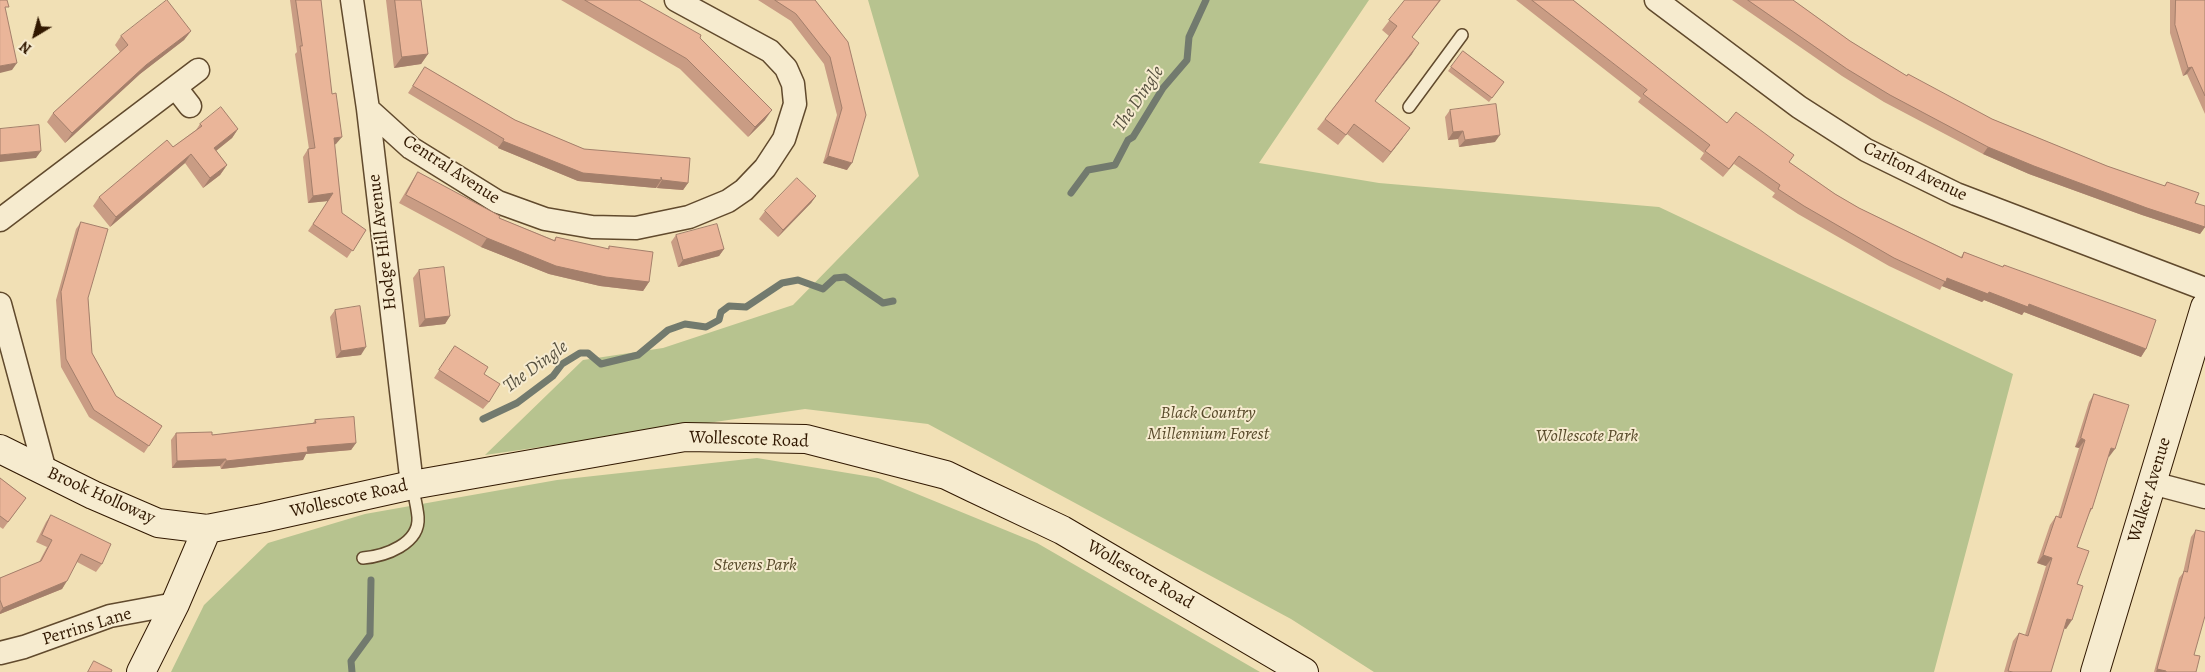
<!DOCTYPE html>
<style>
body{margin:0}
#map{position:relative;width:2205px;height:672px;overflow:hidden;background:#f1e0b5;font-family:Alegreya,serif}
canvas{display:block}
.north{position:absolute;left:10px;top:10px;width:50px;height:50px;-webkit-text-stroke:4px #f6ebcf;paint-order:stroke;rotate:217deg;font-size:14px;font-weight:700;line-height:20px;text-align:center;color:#311800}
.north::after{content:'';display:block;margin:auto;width:18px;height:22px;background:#311800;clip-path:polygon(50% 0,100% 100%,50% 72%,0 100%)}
</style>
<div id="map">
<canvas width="2205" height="672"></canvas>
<div class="north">N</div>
</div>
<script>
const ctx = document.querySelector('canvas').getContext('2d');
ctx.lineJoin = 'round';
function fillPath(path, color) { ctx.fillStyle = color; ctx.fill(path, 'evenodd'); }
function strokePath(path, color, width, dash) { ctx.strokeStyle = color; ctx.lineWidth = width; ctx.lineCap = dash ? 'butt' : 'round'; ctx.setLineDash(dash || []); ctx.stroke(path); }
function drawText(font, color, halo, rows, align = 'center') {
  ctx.font = font + ' Alegreya,serif'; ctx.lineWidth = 4; ctx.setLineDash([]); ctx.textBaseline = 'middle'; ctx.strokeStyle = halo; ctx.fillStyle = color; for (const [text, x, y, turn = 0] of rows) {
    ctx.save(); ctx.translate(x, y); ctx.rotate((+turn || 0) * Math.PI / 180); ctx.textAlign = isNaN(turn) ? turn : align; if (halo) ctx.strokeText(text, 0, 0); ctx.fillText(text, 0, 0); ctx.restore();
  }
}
const green = new Path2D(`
 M868,0h501l-110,163 120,20 280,24 354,167 -79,298h-560l-83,-53 -363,-195 -123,-15 -320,46 98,-95 80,-12 130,-43 126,-129z
 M757,458l121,20 159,65 223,129h-1089l33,-67 64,-62 97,-29 192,-34z`);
const stream = new Path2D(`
 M1071,193l17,-23 27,-5 13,-25 5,-3 30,-49 24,-28 2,-23 17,-37
 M483,419l34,-16 36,-27 9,-12 18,-11h8l13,11 37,-9 30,-25 17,-6 21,3 13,-7 2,-8 8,-6 17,1 36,-24 16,-3 25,9 12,-11 10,-1 38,26 10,-2
 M352,672l-1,-11 19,-26 1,-55`);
const lane = new Path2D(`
 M1409,107l53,-72
 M363,558c22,-2 57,-14 55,-41 -1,-11 -4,-22 -6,-32`);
const street = new Path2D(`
 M352,0l16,109 44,376
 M1656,0l143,107 67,43 90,44 249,95
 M176,88l14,18
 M368,109l43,39 87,54 47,17 47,8 44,1 53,-11 39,-16 16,-11 21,-22 19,-29 11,-35 -2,-20 -7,-16 -16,-17 -94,-51
 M0,220l198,-150
 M0,304l45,167
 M2152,483l53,14
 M0,653l24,-6 86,-31 65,-12`);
const secondary = new Path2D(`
 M0,449l93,46 65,28 49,6 56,-11 149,-33 273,-48 121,2 140,36 27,13 89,42 242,142
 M141,672l34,-68 32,-75
 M2095,672l110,-365`);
const wall = new Path2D(`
 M290,0h31l15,144 -2,1 8,68 24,17 -19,28 -39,-27 20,-30 -20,2 -5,-46 5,-8h1l-14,-95 2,-2z
 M386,0h35l7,54 -7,10 -27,4z
 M561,0h78l61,38 65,82 -17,17 -68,-68z
 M758,0h57l33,42 -1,128 -24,-7 14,-48 -13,-51 -33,-43z
 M1405,0h36l-29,37v17l-37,47 27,38 -19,24 -36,-29 -9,11 -21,-16 72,-93 -7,-6z
 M1516,0h57l154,123 62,39 46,32 24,14 102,49 3,-5 39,15 1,-2 142,84 -5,8 -117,-45 -2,3 -38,-15 -2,2 -40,-16 -2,4 -51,-24 -91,-52 -26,-17 3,-4 -41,-29 -11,13 -23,-18 4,-6 -66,-51 3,-4z
 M1732,0h61l57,41 57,35 85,43 115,47 57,20 3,-4 28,21 10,24 -5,7 -58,-19 -113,-41 -46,-20 -99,-52 -42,-26z
 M2170,0h35v114l-18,-40 -4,2 -13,-43z
 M191,31l-7,9 -44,34 -75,69 -18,-21 6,-9 67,-61 -5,-7 6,-9z
 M1463,51l41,31 -15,20 -41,-31z
 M425,67l90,53 69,29 104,34 -5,7 -26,-2 -1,-1v1l-78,-7 -80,-33v-1l-90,-54z
 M1450,110l45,32 -36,5 -1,-8 -10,1 -3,-23z
 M200,124l38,5 -6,9 -16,13 11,14 -7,10 -17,13 -18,-25 -75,64 -17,-21 6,-9 74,-50 23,-17z
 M418,172l81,46 55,22 2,-3 52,12 1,-3 40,36 -6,9 -43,-5 -51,-12 -68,-27 -82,-44 13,-22z
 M816,196l-5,7 -33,34 -19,-18 6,-8z
 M81,222l7,76 4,55 24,43 46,30 -18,27 -55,-36 -28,-50 -5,-67 20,-71z
 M676,235l48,14 -5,7 -41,11 -7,-25z
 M419,270l31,46 -5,8 -26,3 -6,-49z
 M335,310l26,45 -25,3 -6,-41z
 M455,346l34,56 -6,7 -49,-31z
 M2094,394l15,63h-1l-16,52 -3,5 -12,33v37l-11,45 -2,-1 -13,44h-47l9,-31 6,-8 6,2 21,-69 -9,-3 13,-38 6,-9 2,1 21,-69 -4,-1 14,-45z
 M315,420l41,23 -5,7 -45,4 -3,6 -82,9 -1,-3 -48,2 -1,-28 5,-7 36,2 101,-12z
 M0,478l26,20 -23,31 -3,-2z
 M51,515l51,49 -6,8 -19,-10 -15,27 -62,25v-36l39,-16 8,-15 -11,-5 10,-20z
 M2196,530l-2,125 2,17h-42l25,-94 4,-5 8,-36z`);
const shadedWall = new Path2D(`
 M191,31l-7,9 -44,34 -75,69 7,-10 74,-68z
 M1419,43l-7,11 -45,57 8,-10z
 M428,54l-7,10 -27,4 8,-11z
 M17,63l-5,7 -12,3v-7z
 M2192,67l-5,7 -4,2 5,-8z
 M772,110l-7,10 -17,17 7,-10z
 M1410,128l-8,11 -19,24 8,-11z
 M238,129l-6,9 -25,20 7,-10z
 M1463,131l-5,8 -10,1 5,-8z
 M1500,135l-5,7 -36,5 6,-7z
 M342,137l-6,7 -8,1 6,-7z
 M503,141l158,39 -5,8 -78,-7 -80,-33z
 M1988,147l217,80 -5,7 -58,-19 -113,-41 -46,-20z
 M41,151l-5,7 -36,4v-7z
 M191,154l-6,9 -75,64 6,-10z
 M828,156l24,7 -5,7 -24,-7z
 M227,165l-7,10 -17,13 7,-10z
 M662,180l26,3 -5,7 -26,-2z
 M333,193l-5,8 -20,2 5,-7z
 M816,196l-5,7 -33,34 5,-7z
 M487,238l162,44 -6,9 -43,-5 -51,-12 -68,-27z
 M724,249l-5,7 -41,11 5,-7z
 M1947,278l42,14 40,12 117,45 -5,8 -117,-45 -2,3 -38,-15 -2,2 -40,-16z
 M450,316l-5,8 -26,3 6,-8z
 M366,347l-5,8 -25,3 5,-7z
 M2081,438l4,2 -6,8 -4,-1z
 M356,443l-5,7 -45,4 -3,6 -82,9 5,-8 81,-14z
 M2111,448l4,1 -6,8 -3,-1z
 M226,459l-6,7 -48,2 5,-7z
 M2043,555l9,3 -6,8 -9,-3z
 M67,581l-5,8 -62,25v-2l3,-4z
 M2067,619l5,1 -6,9 -5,-2z
 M2157,669l9,2 -1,1h-9z`);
const building = new Path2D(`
 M0,0h7l2,7h-4l12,56 -17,3z
 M167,0l24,31 -45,34 -74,68 -19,-20 75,-68 -7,-9z
 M296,0h25l11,94 4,-1 6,44 -8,1 8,75 24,17 -13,21 -40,-27 20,-31 -20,3 -5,-47 7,-1 -15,-102h2z
 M395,0h26l7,54 -26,3z
 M585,0h54l62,35 -1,3 72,72 -17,17 -68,-68z
 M775,0h40l33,42 18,73 -14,48 -24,-7 14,-48 -12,-51 -34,-43z
 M1405,0h35l-28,37 7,6 -44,58 35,27 -19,24 -37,-28 -8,11 -21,-16 72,-93 -8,-6z
 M1532,0h41l154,123 9,-11 58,43 -5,7 46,32 24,14 103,50 2,-6 39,15 1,-2 152,55 -10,29 -117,-45 -1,3 -39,-15 -1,2 -41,-16 -1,4 -52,-24 -90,-52 -26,-17 2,-4 -41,-29 -10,13 -24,-18 5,-6 -67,-51 4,-4z
 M1748,0h45l57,41 57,35 1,-2 84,45 115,47 58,20 2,-4 32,11 -4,10 10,3v21l-58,-19 -113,-42 -46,-19 -98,-52 -43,-26z
 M2176,0h29v96l-13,-29 -4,1 -13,-43z
 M1463,51l41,31 -12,16 -41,-31z
 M425,67l90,53 69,29 106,9 -2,25 -26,-3 -1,-3v3l-78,-7 -80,-32 1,-2 -91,-53z
 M1496,104l4,31 -35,5 -2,-9 -10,1 -3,-22z
 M221,107l17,22 -24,19 13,17 -17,13 -19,-24 -75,63 -17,-20 68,-57 6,7 29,-21 -2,-2z
 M39,125l2,26 -41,4v-26z
 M418,172l82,44 -1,2 56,23 1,-4 53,12v-3l44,6 -4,30 -43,-5 -50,-11 -69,-28 -81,-43z
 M797,178l19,18 -33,34 -18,-19z
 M81,222l27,7 -20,69 4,55 24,43 46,30 -13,20 -55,-36 -28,-51 -5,-67z
 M717,224l7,25 -41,11 -7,-25z
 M444,267l6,49 -25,3 -6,-49z
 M360,306l6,41 -25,4 -6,-41z
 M455,346l33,21 -4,7 16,10 -11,18 -50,-32z
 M2094,394l35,11 -14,44 -4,-1 -19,61 -1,-1 -14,39 12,4 -12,33 6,2 -11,34 -5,-1 -16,53h-38l-5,-1 11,-38 9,3 24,-78 -9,-3 13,-39 5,2 24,-78 -4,-2z
 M354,417l2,26 -49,4 1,5 -82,9v-2l-49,2 -1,-28 36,-1v3l104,-12 -1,-3z
 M0,478l26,20 -18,24 -8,-6z
 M51,515l60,29 -9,20 -21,-10 -14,27 -64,27 -3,-8v-22l41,-17 11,-21 -10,-5z
 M2196,530l9,2v84l-11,39 6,1 -4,16h-30v-1l-9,-2 27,-98 3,1z
 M94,661l18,9 -1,2h-23z`);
const streetNames = [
 ["Central Avenue",451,170,33],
 ["Carlton Avenue",1915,172,26],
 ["Hodge Hill Avenue",383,242,-97],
 ["Wollescote Road",749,440,2],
 ["Walker Avenue",2150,490,-73],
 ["Brook Holloway",101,496,24],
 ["Wollescote Road",349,499,-13],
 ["Wollescote Road",1140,575,30],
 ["Perrins Lane",87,627,-17]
];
const parkNames = [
 ["Black Country",1208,414],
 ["Millennium Forest",1208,435],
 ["Wollescote Park",1587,437],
 ["Stevens Park",755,566]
];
const waterNames = [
 ["The Dingle",1139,99,-56],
 ["The Dingle",536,367,-36]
];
fillPath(green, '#b7c38f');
strokePath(stream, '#727a6e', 7);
strokePath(lane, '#614a2d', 14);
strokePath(street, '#614a2d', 25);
strokePath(secondary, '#311800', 30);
strokePath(lane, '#f6ebcf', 11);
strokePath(street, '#f6ebcf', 22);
strokePath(secondary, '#f6ebcf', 28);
fillPath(wall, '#c99c84');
fillPath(shadedWall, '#a47f6b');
fillPath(building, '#eab599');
strokePath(building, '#a47f6b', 1);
drawText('18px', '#311800', '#f6ebcf', streetNames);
drawText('italic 18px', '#594b2b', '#f6ebcf', parkNames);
drawText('italic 19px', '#575140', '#f6ebcf', waterNames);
</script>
